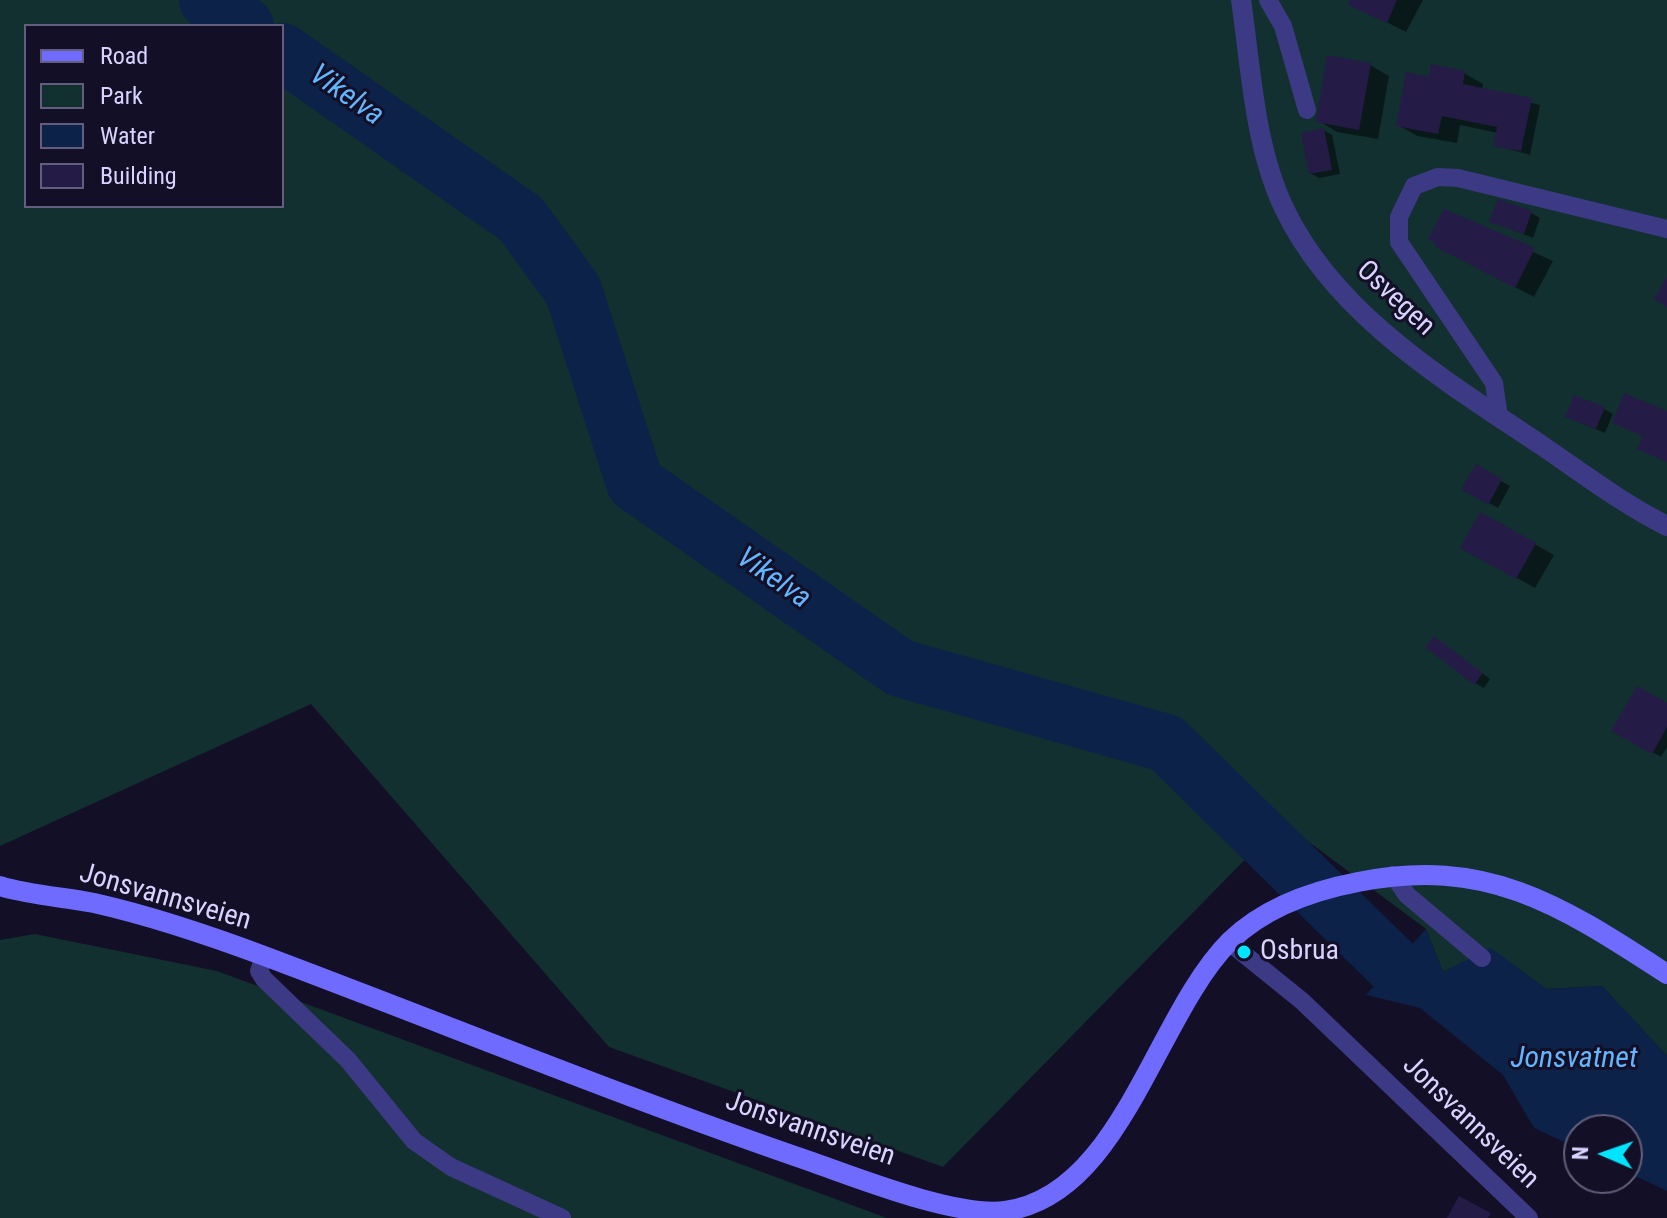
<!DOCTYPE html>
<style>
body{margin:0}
#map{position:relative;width:1667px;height:1218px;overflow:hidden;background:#130f26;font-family:"Roboto Condensed",sans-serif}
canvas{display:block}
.legend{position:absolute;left:24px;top:24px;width:260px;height:184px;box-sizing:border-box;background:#130f26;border:2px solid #625e7d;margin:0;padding:10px 14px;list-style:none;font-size:24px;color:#d9d4ff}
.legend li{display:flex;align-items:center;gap:16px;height:40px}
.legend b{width:40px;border:2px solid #625e7d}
.north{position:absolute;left:1563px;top:1114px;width:80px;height:80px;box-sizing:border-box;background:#130f26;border:2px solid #625e7d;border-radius:50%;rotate:272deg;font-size:22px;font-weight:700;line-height:32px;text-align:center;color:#d9d4ff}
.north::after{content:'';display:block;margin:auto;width:28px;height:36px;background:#00e5ff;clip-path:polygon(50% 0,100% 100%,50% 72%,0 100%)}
</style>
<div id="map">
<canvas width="1667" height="1218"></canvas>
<ul class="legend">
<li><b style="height:10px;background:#6f6bff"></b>Road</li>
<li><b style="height:22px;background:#12302f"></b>Park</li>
<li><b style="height:22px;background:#0c2248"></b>Water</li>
<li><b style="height:22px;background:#241b47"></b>Building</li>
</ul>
<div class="north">N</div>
</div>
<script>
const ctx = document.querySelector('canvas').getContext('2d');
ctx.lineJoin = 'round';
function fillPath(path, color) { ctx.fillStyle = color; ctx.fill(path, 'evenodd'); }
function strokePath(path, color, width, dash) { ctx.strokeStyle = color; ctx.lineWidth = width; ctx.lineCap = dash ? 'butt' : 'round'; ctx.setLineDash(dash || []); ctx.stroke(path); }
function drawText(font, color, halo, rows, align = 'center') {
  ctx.font = font + ' "Roboto Condensed",sans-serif'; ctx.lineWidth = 6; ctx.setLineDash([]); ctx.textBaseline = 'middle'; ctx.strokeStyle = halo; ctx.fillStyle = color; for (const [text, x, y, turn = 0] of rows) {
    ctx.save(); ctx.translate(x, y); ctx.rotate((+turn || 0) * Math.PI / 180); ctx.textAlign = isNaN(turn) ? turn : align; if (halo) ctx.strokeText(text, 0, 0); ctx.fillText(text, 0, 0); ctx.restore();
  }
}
const green = new Path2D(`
 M0,0h1667v1056l-65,-70 -56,3 -55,-40 -48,23 -17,-43 -144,-107 -339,345 -334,-120 -298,-343 -311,142zM26,26h256v180h-256z
 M35,934l182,37 670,247h-887v-278z`);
const water = new Path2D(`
 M1426,929l17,43 48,-24 55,41 56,-3 65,70v135l-40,-19v-42h-48v19l-45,-21 -31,-53 -83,-67 -54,-13z`);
const shadow = new Path2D(`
 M1353,0h70l-17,32 -55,-28z
 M1370,65l19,11 -11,63 -41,-7 -18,-11z
 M1464,73l19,11 -1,6 58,15 -10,50 -35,-10 3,-12 -38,-8 -3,18 -40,-7 -19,-11 33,-46z
 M1323,130l9,5 8,39 -21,4 -9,-5z
 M1445,212l108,49 -19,36 -78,-41z
 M1531,213l9,5 -7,20 -41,-17z
 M1604,409l9,5 -8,19 -29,-12z
 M1476,467l34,19 -12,22 -34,-19z
 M1481,514l73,41 -19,33 -72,-41z
 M1443,644l47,35 -6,9 -9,-5z
 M1667,705v42l-6,10 -47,-26z`);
const river = new Path2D(`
 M208,0l37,26
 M282,52l239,167 52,71 62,193 265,185 266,75 227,222`);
const building = new Path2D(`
 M1350,0h47l-10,23 -39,-18z
 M1327,55l44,8 -12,67 -43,-8z
 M1431,64l34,7 -2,13 69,14 -11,53 -28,-5 4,-19 -55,-11 -4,18 -42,-8 10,-54 23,5z
 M1324,128l8,42 -23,4 -8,-41z
 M1498,199l34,12 -8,23 -35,-12z
 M1444,209l91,39 -20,40 -81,-42 2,-3 -8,-4z
 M1667,276v31l-13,-8z
 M1624,393l43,18v51l-30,-13 6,-13 -31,-13z
 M1574,395l31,12 -9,22 -31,-12z
 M1476,464l26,15 -14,26 -27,-16z
 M1480,512l56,31 -20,36 -56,-31z
 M1434,636l49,37 -9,12 -49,-38z
 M1637,686l30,17v24l-15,27 -41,-23z
 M1459,1196l32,17 -3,5h-41z`);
const service = new Path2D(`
 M1268,0l15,26 24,84
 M1499,417l-5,-34 -95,-141v-25l15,-31 24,-9 20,1 209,51
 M1393,875l14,20 75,63
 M1229,942l73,59 227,217
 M264,956l-5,15 5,8 84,81 66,81 37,26 111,51`);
const minor = new Path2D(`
 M1241,0c10,67 13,145 43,208 51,108 165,175 260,239 41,28 79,57 123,79`);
const secondary = new Path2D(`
 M0,886c30,9 63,11 94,17 58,13 117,33 173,54 181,68 361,142 545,205 48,17 144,55 193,49 116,-15 150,-195 225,-270 35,-34 81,-50 128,-59 130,-26 204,24 309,92`);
const markers = [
 [1244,952,8,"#00e5ff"]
];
const streetNames = [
 ["Osvegen",1395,299,43],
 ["Jonsvannsveien",165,898,16],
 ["Jonsvannsveien",1470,1123,44],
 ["Jonsvannsveien",810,1130,19]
];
const poiNames = [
 ["Osbrua",1260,952]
];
const waterNames = [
 ["Vikelva",346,96,35],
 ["Vikelva",773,579,35],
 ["Jonsvatnet",1574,1059]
];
fillPath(green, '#12302f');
fillPath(water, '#0c2248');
fillPath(shadow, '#0007');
strokePath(river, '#0c2248', 58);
fillPath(building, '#241b47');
strokePath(service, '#3d3a85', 18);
strokePath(minor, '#3d3a85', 20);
strokePath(secondary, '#6f6bff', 20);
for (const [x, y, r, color] of markers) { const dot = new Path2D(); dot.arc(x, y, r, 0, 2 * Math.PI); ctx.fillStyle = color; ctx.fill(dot); strokePath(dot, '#130f26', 3); }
drawText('28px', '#d9d4ff', '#130f26', streetNames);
drawText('28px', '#d9d4ff', '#130f26', poiNames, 'left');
drawText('italic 30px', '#62b6ff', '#130f26', waterNames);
</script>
